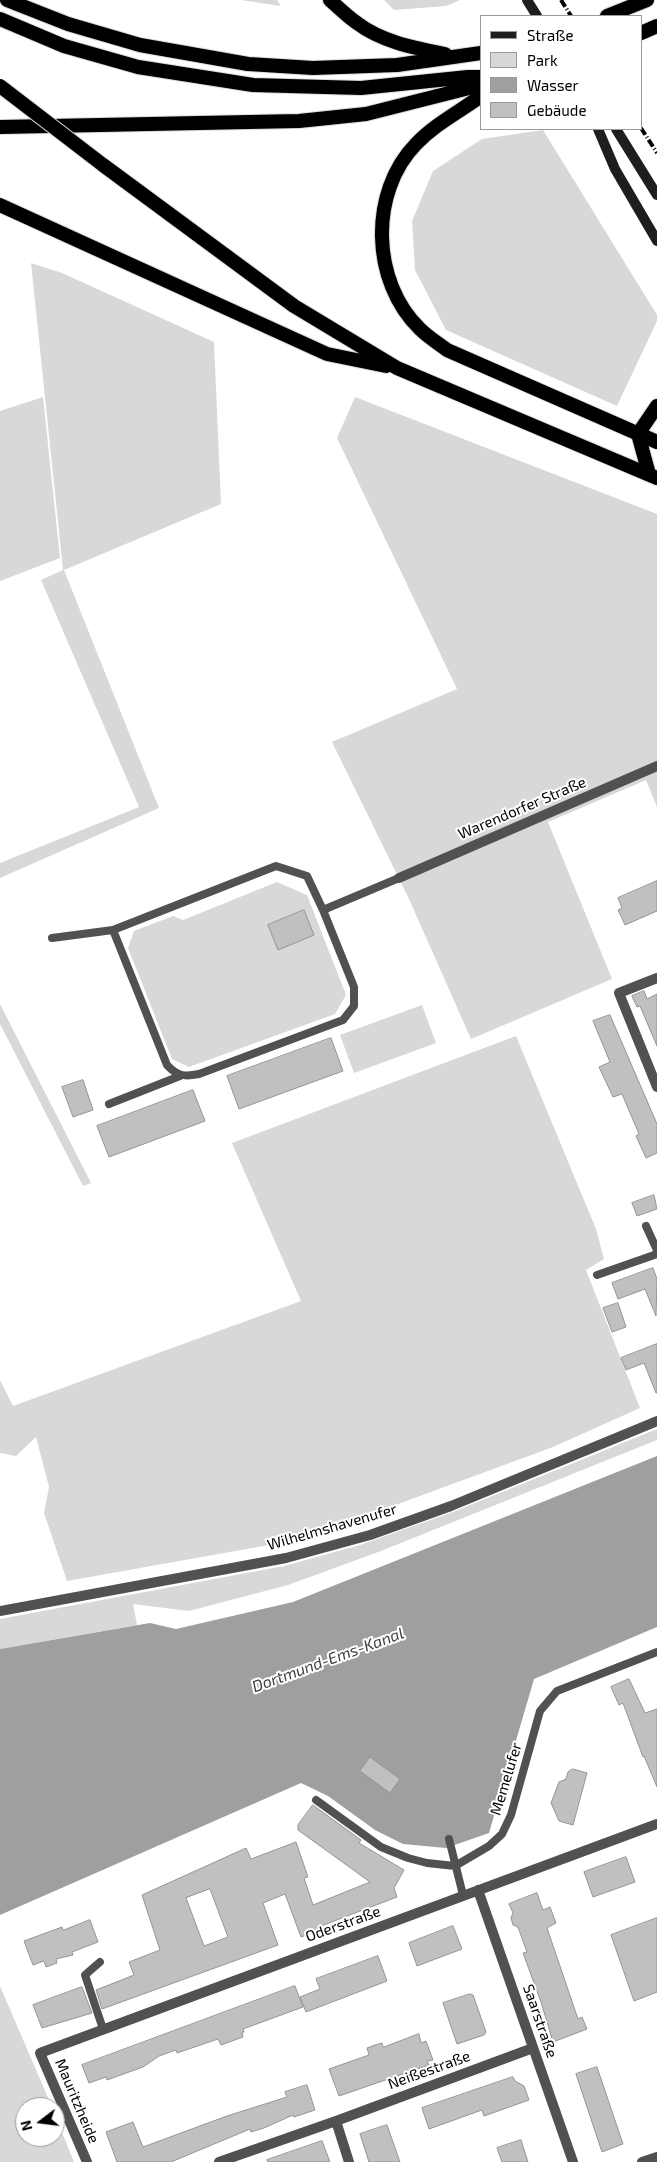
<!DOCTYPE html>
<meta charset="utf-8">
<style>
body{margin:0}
#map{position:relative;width:657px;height:2162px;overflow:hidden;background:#fff;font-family:"Exo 2",sans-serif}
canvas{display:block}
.legend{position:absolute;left:480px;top:15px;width:162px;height:115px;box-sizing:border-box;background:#fff;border:1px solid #999;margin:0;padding:6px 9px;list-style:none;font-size:15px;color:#000}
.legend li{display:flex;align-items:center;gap:10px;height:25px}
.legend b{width:25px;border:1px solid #999}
.north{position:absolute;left:15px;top:2097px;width:50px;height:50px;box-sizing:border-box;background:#fff;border:1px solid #999;border-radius:50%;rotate:255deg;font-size:14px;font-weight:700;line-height:20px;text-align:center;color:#000}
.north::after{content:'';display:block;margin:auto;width:18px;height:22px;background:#000;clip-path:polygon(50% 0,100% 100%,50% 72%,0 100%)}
</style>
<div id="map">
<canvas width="657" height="2162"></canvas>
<ul class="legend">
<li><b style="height:6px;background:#1e1e1e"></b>Straße</li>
<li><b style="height:14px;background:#d8d8d8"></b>Park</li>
<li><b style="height:14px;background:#9f9f9f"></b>Wasser</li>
<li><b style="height:14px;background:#c0c0c0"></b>Gebäude</li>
</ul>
<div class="north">N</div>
</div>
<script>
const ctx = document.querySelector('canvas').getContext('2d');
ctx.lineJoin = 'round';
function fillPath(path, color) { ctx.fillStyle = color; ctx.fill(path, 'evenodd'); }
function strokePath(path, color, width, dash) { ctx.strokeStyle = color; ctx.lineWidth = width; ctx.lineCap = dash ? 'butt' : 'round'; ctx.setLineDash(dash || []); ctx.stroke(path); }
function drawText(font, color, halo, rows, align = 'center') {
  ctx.font = font + ' "Exo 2",sans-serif'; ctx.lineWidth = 4; ctx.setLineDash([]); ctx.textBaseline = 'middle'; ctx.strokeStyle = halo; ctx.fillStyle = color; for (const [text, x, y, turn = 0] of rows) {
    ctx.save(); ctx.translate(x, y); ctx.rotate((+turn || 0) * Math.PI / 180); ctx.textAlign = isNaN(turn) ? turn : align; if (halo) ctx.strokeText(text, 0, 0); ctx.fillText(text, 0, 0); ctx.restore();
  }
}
const green = new Path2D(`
 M241,0h36l4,6z
 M384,0h76l-14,6 -52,4z
 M543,130l114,185v6l-40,85 -171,-76 -31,-60 -3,-49 21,-50 49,-32z
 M31,263l31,10 152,69 7,162 -157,66 95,238 -159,70v-15l139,-56 -98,-227 22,-10z
 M43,397l17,161 -60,23v-170z
 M355,397l302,117v293l-11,-27 -98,42 64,157 -141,60 -62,-140 -77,-157 125,-53 -120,-251z
 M277,882l30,13 39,100 -11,19 -146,53 -17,-8 -44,-111 6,-17 39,-15 10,4z
 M0,1004l91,179 -8,3 -83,-162z
 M422,1005l14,38 -82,30 -14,-38z
 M516,1036l80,193 8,30 -18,11 54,138 -87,39 -250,92 -236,42 -23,-68 5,-26 -13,-50 -20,19 -16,-3v-73l13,26 288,-105 -69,-158z
 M657,1429v11l-276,111 -93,34 -99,26 -56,-7 4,21 -137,24v-30l284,-53 76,-21 93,-33z
 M0,1986l52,121h-27v30h30v-22l19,47h-74z`);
const water = new Path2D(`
 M657,1456v171l-123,52 -45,154 -43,15 -43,-4 -28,-14 -47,-34 -27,-13 -301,132v-266l150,-26 26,6 117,-27z`);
const building = new Path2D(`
 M657,881v30l-32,14 -7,-15 4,-2 -4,-10z
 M304,910l10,25 -36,15 -10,-25z
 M644,991l3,8 10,-5v52l-17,-40 -3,1 -5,-11z
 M610,1015l47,109v29l-11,5 -10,-22 3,-2 -17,-40 -9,3 -14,-30 11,-5 -17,-41z
 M331,1038l12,33 -104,38 -12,-33z
 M83,1080l10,30 -20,7 -11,-30z
 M193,1090l12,31 -96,36 -12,-31z
 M654,1195l3,14 -20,7 -5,-13z
 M653,1268l4,11 -1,37 -11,-27 -27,10 -6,-16z
 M618,1303l8,24 -14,5 -9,-24z
 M657,1344v49h-1l-12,-30 -18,7 -5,-12z
 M629,1679l16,34 12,-4v78l-13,-31 -1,1 -20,-54 -4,2 -8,-18z
 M370,1757l30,22 -10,14 -30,-22z
 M573,1769l14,4 -14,52 -14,-4 -8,-18 8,-21 7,-3 2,-7z
 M313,1805l48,35 -2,3 45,27 -10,18 3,9 -76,29 1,3 -21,8 -16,-43 -22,9 15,42 -176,64 -6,-19 38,-15 -5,-13 31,-12 -18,-55 104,-47 5,11 45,-17 12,35 -4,1 9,27 57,-23 -72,-52v-5zM210,1889l18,48 -24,9 -18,-48z
 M626,1857l9,25 -42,15 -9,-25z
 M537,1893l6,17 7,-3 6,16 -9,5 31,91 4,-2 5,12 -34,13 -12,-40 -18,-49 4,-1 -9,-25 -5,-2 -2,-7 2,-5 -4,-9z
 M657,1918v74l-23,9 -23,-66z
 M90,1920l8,22 -26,10 1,3 -17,4 1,4 -11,4 -2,-6 -11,4 -9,-24 38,-14 1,3z
 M453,1926l9,23 -45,17 -8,-23z
 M378,1956l9,25 -81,31 -6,-15 20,-8 -4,-10z
 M295,1986l8,21 -60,22 1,3h-2l1,5 -22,8 -3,-6 -41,14 -1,-3 -17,6 -16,11 -36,13 -1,-3 -17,6 -7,-18z
 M82,1987l10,26 -50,15 -9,-23z
 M470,1994l3,1 13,37 -2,3 -27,9 -14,-41z
 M419,2034l2,9 5,-2 7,19 -6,1 2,4 -90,31 -10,-27 40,-14 -2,-7 8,-3 7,-2 1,4z
 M597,2067l26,77 -21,8 -26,-78z
 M513,2077l2,4 9,5 5,14 -45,16 -2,-6 -53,19 -7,-21z
 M307,2085l8,25 -21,7 -1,-2 -29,13 -13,4 -1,-3 -79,33h-54l-11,-30 27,-10 10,25 84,-31 60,-19 -2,-5z
 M387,2125l13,37h-31l-9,-28z
 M521,2140l7,22h-26l-5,-14z
 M322,2141l8,21h-62l-1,-2z`);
const service = new Path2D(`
 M323,910l31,77v19l-11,14 -144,54c-15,3 -22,2 -32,-9l-54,-135 163,-64 31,10 16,34 76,-32
 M52,938l61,-8
 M109,1104l71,-28
 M646,1226l11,24
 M597,1275l60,-21
 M316,1800l65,47 27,11 19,5 28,3 34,-20 13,-12 9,-19 29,-104 17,-20 100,-39
 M449,1839l14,56
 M100,1962l-15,13 18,54`);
const minor = new Path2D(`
 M399,878l258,-112
 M657,978l-38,15 38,94
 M0,1611l286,-53 84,-23 81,-29 206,-85
 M478,1890l95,272
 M336,2121l13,41
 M87,2162l-47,-109 617,-229
 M219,2162l117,-41 197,-73
 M642,2162l15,-5`);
const secondary = new Path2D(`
 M527,0l10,16
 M598,129l17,40 42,72
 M616,129l41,66`);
const trunk = new Path2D(`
 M7,0l61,24 72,21 108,19 65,4 84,-3 84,-12
 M330,0c9,8 17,16 27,23 25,19 58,25 88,31
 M607,16l40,-16
 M0,19l64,27 74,21 115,18 108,3 107,-11h13
 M641,33l16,-7
 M481,96c-22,16 -46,28 -65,48 -47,48 -45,138 4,185 8,8 18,14 27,21l210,92
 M0,127l299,-6 67,-7 115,-29
 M103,165l191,141 103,62 260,110
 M0,205l327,149 59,12
 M649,474l-11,-40 19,-28`);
const rail = new Path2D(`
 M561,0l10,16
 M641,128l16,25`);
const trunkBridge = new Path2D(`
 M0,86l103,79`);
const streetNames = [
 ["Warendorfer Straße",522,808,-23],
 ["Wilhelmshavenufer",332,1527,-16],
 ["Memelufer",506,1779,-73],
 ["Oderstraße",343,1924,-20],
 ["Saarstraße",540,2021,71],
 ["Neißestraße",429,2070,-20],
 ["Mauritzheide",77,2101,67]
];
const waterNames = [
 ["Dortmund-Ems-Kanal",328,1660,-20]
];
fillPath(green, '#d8d8d8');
fillPath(water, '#9f9f9f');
fillPath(building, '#c0c0c0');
strokePath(building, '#959595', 1);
strokePath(trunk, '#dbdbdb', 16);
strokePath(service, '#515151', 8);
strokePath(minor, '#515151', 10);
strokePath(secondary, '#1e1e1e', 10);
strokePath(trunk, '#000', 14);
strokePath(rail, '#000', 4, [8, 2.5, 1, 2.5]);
strokePath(trunkBridge, '#dbdbdb', 16, []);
strokePath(trunkBridge, '#000', 14);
drawText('15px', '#000', '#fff', streetNames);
drawText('italic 16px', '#404040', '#fff', waterNames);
</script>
